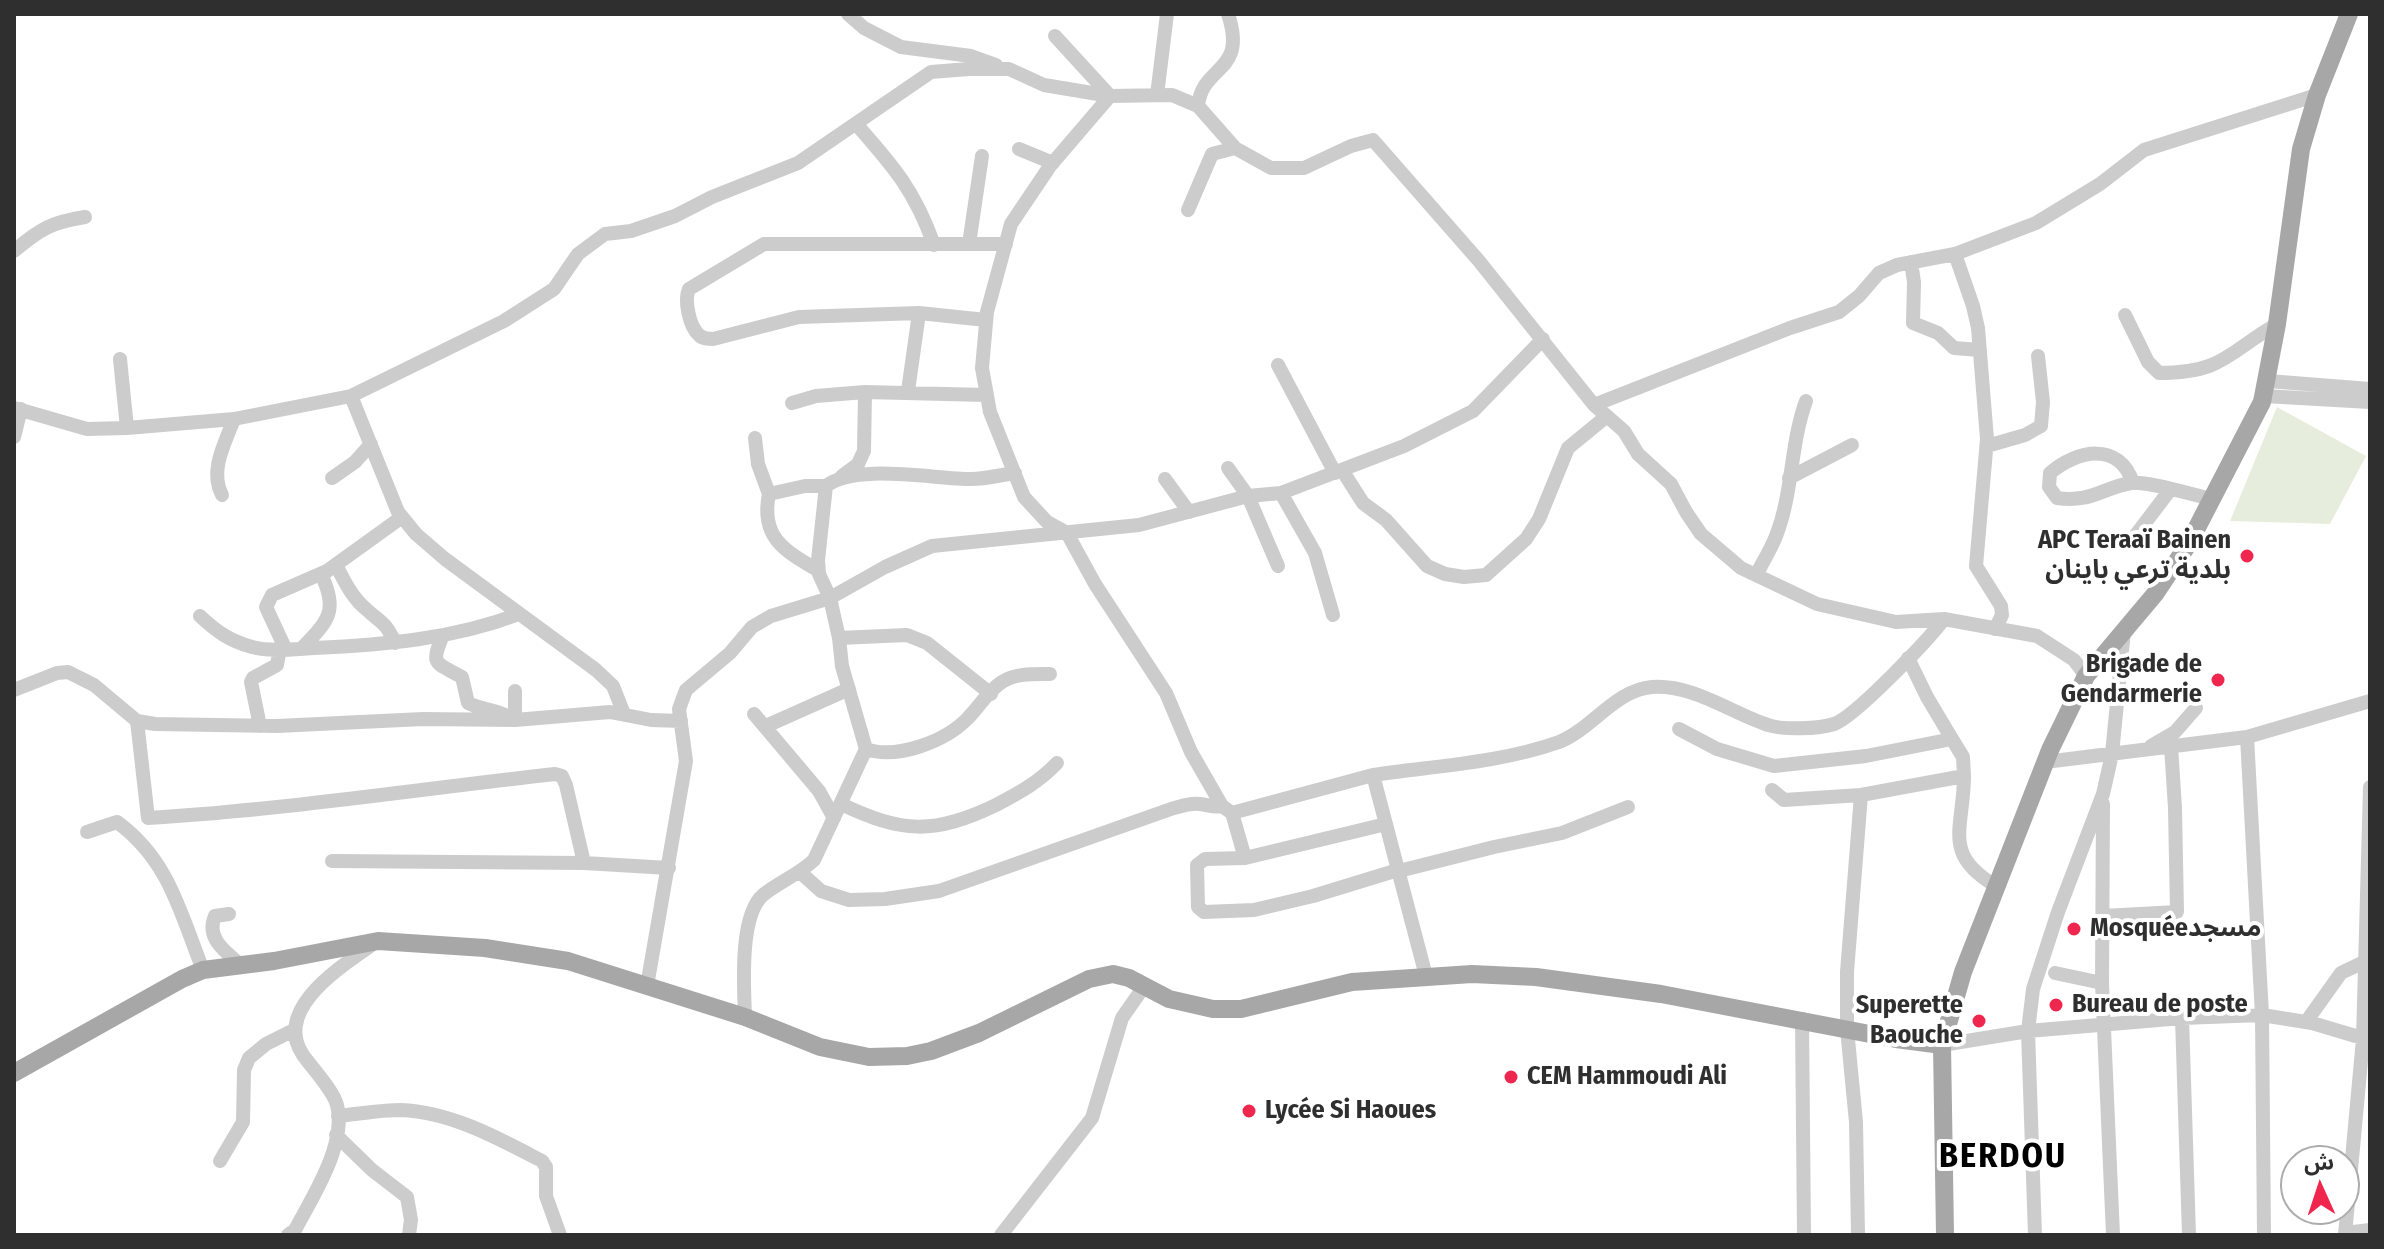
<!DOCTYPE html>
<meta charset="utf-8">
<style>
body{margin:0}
#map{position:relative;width:2384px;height:1249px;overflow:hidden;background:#fff;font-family:"Fira Sans Condensed","Noto Sans Arabic",sans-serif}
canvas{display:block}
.frame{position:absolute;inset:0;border:16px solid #2f2f2f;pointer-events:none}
.north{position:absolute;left:2280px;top:1145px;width:80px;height:80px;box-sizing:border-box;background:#fff;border:2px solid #acacac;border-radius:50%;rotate:357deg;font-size:22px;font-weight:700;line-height:32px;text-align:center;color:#2f2f2f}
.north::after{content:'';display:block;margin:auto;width:28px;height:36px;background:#ef274f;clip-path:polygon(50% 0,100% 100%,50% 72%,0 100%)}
</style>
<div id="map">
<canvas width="2384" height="1249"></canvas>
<div class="frame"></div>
<div class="north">ش</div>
</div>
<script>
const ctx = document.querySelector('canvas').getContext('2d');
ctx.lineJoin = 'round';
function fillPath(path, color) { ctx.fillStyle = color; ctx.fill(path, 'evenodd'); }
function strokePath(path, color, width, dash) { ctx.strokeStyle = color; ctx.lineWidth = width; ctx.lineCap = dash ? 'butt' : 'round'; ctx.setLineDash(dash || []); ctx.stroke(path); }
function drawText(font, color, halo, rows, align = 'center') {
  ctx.font = font + ' "Fira Sans Condensed","Noto Sans Arabic",sans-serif'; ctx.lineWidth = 8; ctx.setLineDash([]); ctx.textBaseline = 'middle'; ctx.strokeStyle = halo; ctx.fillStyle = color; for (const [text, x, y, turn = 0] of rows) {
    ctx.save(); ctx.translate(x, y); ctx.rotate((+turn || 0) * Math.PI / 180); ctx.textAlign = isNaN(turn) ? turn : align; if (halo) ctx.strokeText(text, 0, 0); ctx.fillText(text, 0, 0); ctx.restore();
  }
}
const green = new Path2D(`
 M2277,407l89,49 -36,68 -100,-3z`);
const minor = new Path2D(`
 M848,14l16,14 37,19 70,9 25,9
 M1055,36l55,60 -60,70 -39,58 -24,88 -5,56 8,44 34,85 23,25 20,11 28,51 71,109 25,59 31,54 10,7
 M1157,95l10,-81
 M1198,106c4,-42 50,-32 30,-92
 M857,125c37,42 58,66 77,120
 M1019,149l34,14
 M1188,210l24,-56 23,-6
 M969,244l13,-88
 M14,251c26,-22 38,-29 71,-34
 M1955,254l18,52 5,22 9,111 -11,127 25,40 1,9 -7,14
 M1911,262l3,20 -1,41 25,10 16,15 26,2
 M2125,315l23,47 11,11c64,0 68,-20 118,-49
 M986,320l-67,-7 -120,4 -86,22c-5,0 -10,0 -14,-4 -10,-9 -15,-35 -10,-46l75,-45h242
 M120,359l7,69
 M1278,365l57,108
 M2268,381l102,8
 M908,391l11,-78
 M351,396l47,116 18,22 29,25 151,111 17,16 11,28
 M2264,396l106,6
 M792,403l24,-7 49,-4
 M1594,405l196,-77 49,-16 20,-16 20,-23 18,-8 58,-11 81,-31 64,-39 44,-34 173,-55
 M14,408l73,21 40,-1 107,-9 117,-23 153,-75 50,-32 24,-35 27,-20 26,-3 44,-15 37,-19 86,-34 133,-91 38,-3h40l35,16 66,11 62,-1 26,11 37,42 36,20h33l47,-22 22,-6 106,121 115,144 30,26 14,23 33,30 15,28 15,22 40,34 76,36 79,18 48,-3 93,17 37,24 12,16
 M14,437l7,-28
 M755,438l3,26 11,30
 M1987,446l38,-11 16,-9 2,-24 -5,-46
 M1228,468l20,28 30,70
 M1342,470l21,33 23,17 41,46 18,8 19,3 22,-2 40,-36 13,-20 29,-71 39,-32
 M842,476l16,-12 6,-13 1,-59 121,3
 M332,478l23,-16 16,-18
 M1789,478l63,-33
 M1165,479l24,33
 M2133,483c-14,-42 -56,-33 -83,-10l-1,14 8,11c34,5 45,-10 74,-15 17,-2 62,12 81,16
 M1281,493l34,60 18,62
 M222,495c-13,-24 3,-52 12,-76
 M2135,536l35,-46
 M336,565c8,15 16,33 30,44 16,15 19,12 29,34
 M819,571c-34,-20 -59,-33 -50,-77l36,-8h21
 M1756,575c7,-13 15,-26 20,-39 17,-43 14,-91 30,-135
 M200,616c17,16 30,25 52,31 18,5 43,2 62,1 70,-3 139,-9 205,-34
 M443,635c-13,31 -8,27 19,42l6,26c14,7 29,6 43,15
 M839,638l68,-3 20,8 64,51
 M285,648l-19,-41 6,-12 55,-24 75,-54
 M302,648c26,-27 37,-37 19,-74
 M1908,658l19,39 25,42
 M14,690l43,-17 11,-1 26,13 43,36 18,3 122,2 146,-7 92,1 95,-8 41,8 30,1
 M515,691v29
 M754,714l65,77 15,27
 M137,721l11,97c136,-8 271,-29 407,-44l7,2 4,9 18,78
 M260,726l-9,-44 2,-4 24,-13 3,-17
 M766,726l83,-37
 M1679,729l38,20 57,17 92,-10 86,-17 11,18 1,19 -103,19 -77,5 -12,-10
 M2247,737l123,-36
 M2151,746l24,-14 21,-24
 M866,749c31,11 80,-8 102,-31 10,-10 21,-28 34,-36 13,-9 33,-8 48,-8
 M2045,762l202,-25 15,278 2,220
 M1373,775c61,-9 127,-12 186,-33 33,-13 56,-52 93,-55 41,-3 79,26 116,38 14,5 51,4 66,-1 21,-7 95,-85 110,-105
 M1964,776c0,52 -23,78 32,110
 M841,804c61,29 93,31 155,1 23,-12 43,-23 61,-42
 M2103,804l-1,179 11,252
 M87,832l30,-10c52,38 63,90 86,148
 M1245,858l141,-34
 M332,861l252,2 85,5
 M1398,870l-85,26 -59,14 -50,2 -6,-5 -1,-42 8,-6 40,-1 -13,-45 141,-38 53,201
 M1399,871l95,-24 68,-14 66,-26
 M801,873l20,18 28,9 36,-1 54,-8 232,-82c10,-3 19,-6 29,-5 9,1 13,4 22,2
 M229,914l-14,2c-10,23 12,37 27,50
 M2103,916l74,-4 -2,-104 -4,-62
 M2055,973l47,10
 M647,986l39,-225 -7,-52 7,-19 44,-37 22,-26 19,-11 59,-18 55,-31 47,-21 207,-21 109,-29 33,-3 123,-47 69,-35 70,-72
 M745,1017c-1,-30 -6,-101 18,-122 16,-13 35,-20 51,-35l52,-111 -24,-83 -3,-28 -9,-40 -11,-24 -1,-14 8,-74c30,-23 107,-7 145,-7 14,0 30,-4 44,-6
 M2182,1018l7,217
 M1802,1019l2,216
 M2306,1022l35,-49 29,-14
 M1942,1045l86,-14 154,-13 80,-3 50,8 57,17
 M338,1116c21,-2 42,-6 63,-6 50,2 97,28 141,51l4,6v29l14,39
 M336,1135l36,35 35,27 4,23 -2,15
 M220,1161l23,-39 1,-52 5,-12 17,-14 28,-14
 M2345,1233l25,-3
 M288,1235l7,-5c18,-34 52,-86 42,-125 -4,-15 -25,-37 -34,-50 -31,-46 39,-89 70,-111
 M1001,1235l91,-117 30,-100 23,-33
 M1858,1235l-2,-113 -9,-93v-57l14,-177
 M2035,1235l-7,-204 5,-42 25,-77 45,-118 9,-40 12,-123
 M2345,1235l18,-196 7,-252`);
const major = new Path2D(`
 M14,1073l168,-94 21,-9 71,-9 104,-20 107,7 83,13 177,56 75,30 49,10 38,-1 24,-5 48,-18 110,-54 24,-5 16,4 40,21 44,10h28l111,-27 120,-8 64,3 125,17 235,45 46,6
 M1945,1235l-3,-190 21,-73 87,-222 36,-74 69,-82 34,-51 73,-141 15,-78 24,-175 16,-54 32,-81`);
const markers = [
 [2247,556,8,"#ef274f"],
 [2218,680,8,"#ef274f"],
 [2074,929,8,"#ef274f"],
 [2056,1005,8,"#ef274f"],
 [1979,1021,8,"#ef274f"],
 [1511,1077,8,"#ef274f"],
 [1249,1111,8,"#ef274f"]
];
const poiNames = [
 ["APC Teraaï Bainen",2231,541,"right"],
 ["بلدية ترعي باينان",2231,571,"right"],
 ["Brigade de",2202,665,"right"],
 ["Gendarmerie",2202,695,"right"],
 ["Mosquéeمسجد",2090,929],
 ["Bureau de poste",2072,1005],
 ["Superette",1963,1006,"right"],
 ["Baouche",1963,1036,"right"],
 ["CEM Hammoudi Ali",1527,1077],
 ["Lycée Si Haoues",1265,1111]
];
const districtNames = [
 ["BERDOU",2003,1158]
];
fillPath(green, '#e7eddc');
strokePath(minor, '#ccc', 14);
strokePath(major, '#a7a7a7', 18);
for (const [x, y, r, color] of markers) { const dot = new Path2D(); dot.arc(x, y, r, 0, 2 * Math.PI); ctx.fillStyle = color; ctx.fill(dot); strokePath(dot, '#fff', 3); }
drawText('bold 26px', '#2f2f2f', '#fff', poiNames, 'left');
ctx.letterSpacing = '2px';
drawText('bold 34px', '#000', '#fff', districtNames);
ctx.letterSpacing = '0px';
</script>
